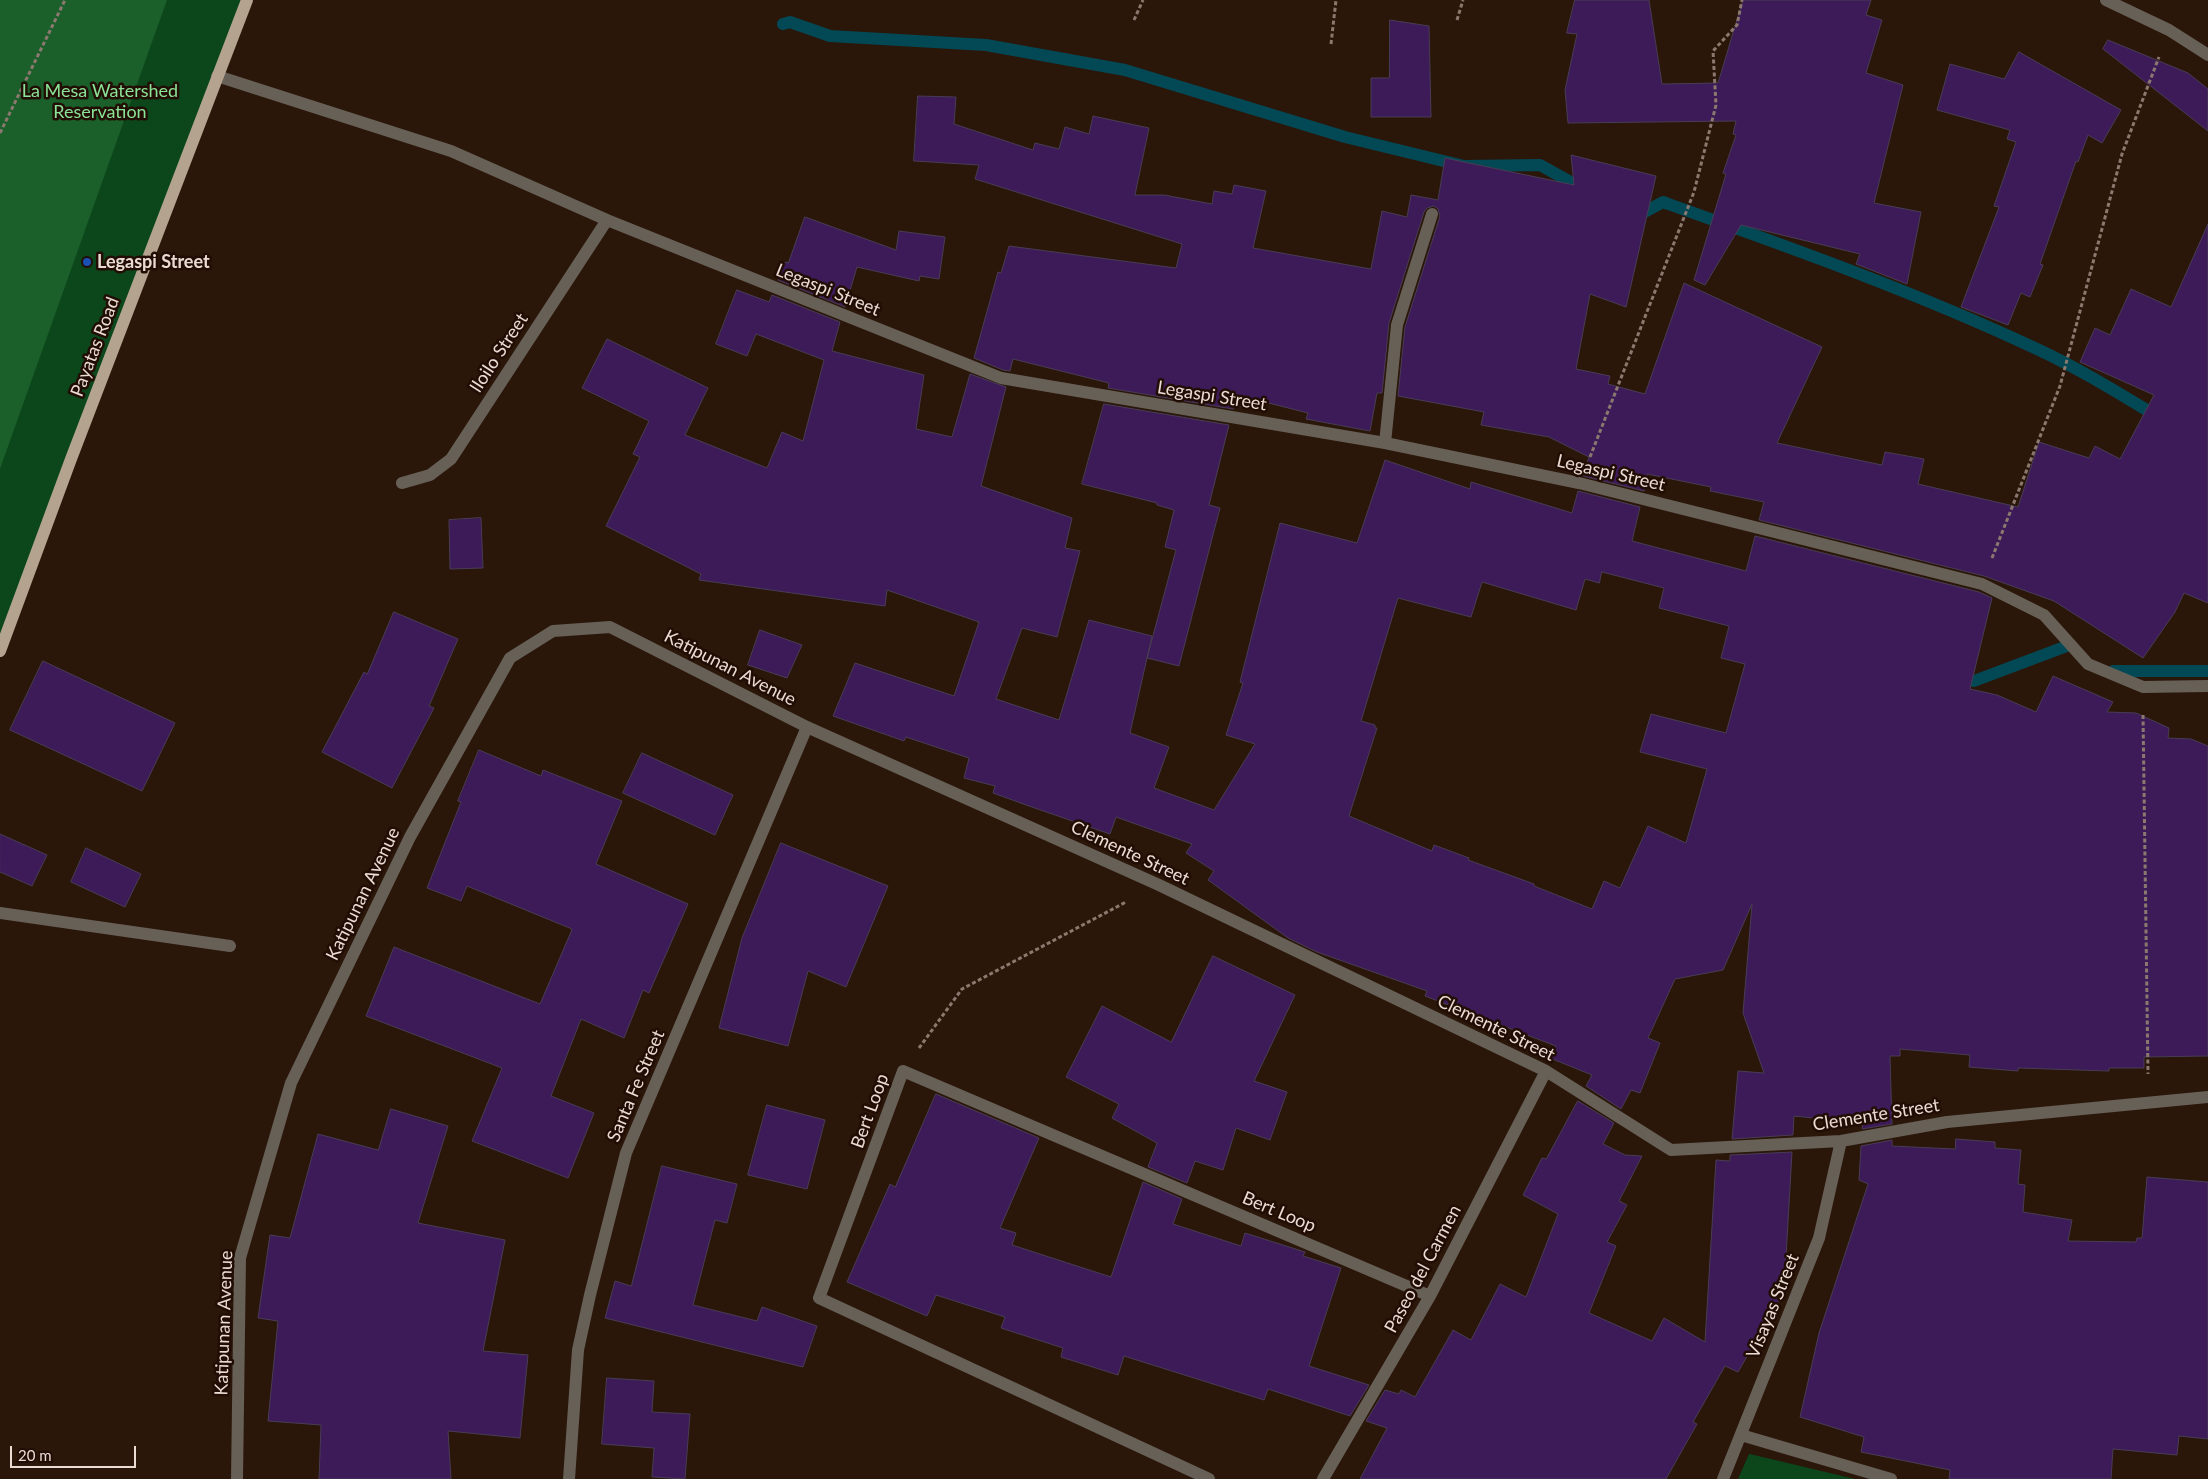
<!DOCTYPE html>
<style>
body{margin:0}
#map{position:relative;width:2208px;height:1479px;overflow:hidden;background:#2b160a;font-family:Lato,sans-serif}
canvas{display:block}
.scale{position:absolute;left:10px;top:1446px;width:126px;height:22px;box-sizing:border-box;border:2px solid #eadbd3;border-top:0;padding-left:6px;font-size:15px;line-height:18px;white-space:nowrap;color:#eadbd3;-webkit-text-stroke:4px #210d03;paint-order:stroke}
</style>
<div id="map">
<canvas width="2208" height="1479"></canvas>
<div class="scale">20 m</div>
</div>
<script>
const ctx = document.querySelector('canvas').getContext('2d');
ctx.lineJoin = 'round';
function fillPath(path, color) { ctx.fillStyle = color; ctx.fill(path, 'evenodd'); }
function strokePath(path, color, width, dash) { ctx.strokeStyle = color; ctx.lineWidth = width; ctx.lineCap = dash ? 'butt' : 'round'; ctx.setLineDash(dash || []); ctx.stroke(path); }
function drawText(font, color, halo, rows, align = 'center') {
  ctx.font = font + ' Lato,sans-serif'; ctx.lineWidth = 5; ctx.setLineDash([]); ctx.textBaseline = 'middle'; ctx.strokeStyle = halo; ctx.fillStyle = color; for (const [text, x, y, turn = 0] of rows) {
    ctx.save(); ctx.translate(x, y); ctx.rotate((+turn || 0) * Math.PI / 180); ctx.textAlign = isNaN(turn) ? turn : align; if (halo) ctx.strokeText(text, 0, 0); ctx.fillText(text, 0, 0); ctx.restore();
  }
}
const green = new Path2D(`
 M0,0h247l-247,651z
 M1749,1454h1l105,25h-117z`);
const forest = new Path2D(`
 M0,0h167l-167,469z`);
const stream = new Path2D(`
 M783,24l7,-2 40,14 156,9 139,25 220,67 119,29 76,-1 47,26
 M1635,213l4,2 24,-13c126,45 253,90 374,147 43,20 83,45 123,69
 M2113,671h95
 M1974,681l93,-35`);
const building = new Path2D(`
 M1575,0h74l13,84 56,-1 25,-83h128l-5,15 16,5 -16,53 37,12 -29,118 47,9 -14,72 -51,-20 4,-10 -119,-29 -36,60 -11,-5 32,-106 -3,-1 13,-38 -3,-1 3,-13 -168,2 -3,-33 12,-56 -10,-1z
 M1390,20l39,6 2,91h-60v-39h18z
 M2108,40l80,33 20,16v42l-105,-82z
 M2019,52l102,58 -19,33 -14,-8 -10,27 -2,-1 -36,103 3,1 -13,32 -9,-4 -13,32 -47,-18 38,-100 -5,-1 22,-64 -9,-3 3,-9 -73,-20 13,-46 54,15z
 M918,96l38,1 -2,27 79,26 2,-7 24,6 6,-22 24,7 4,-18 56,12 -14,67h29l48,9 2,-13 18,3 2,-9 32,6 -13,57 118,21 11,-58 25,6 4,-22 27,5 7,-42 129,27 -3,-30 85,21 -30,131 -36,-13 -14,75 34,7 -2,8 37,10 39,-111 138,64 -45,96 105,22 3,-13 39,7 -6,25 100,23 21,-65 50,16 6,-12 25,13 34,-64 -74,-33 15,-34 15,7 21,-46 40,18 37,-83v379l-24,-10 -9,19 -32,46 -89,-57 -70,-25 -225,-56 5,-18 -54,-11 1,-4 -64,-13 -3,17 -61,-15 6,-19 -40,-20 -68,-12 3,-13 -86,-16 7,-69 35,-111 -2,-7 -4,-3 -7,2 -3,4 -35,111 -7,70h-5l-7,38 -64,-12 2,-6 -59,-15 -3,10 -12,-3 -1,4 -125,-21 1,-5 -96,-24 -3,12 -7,-1 -29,-12 24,-86 3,1 8,-27 167,22 6,-24 -207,-65 4,-14 -65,-4z
 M805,217l91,33 3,-19 46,6 -6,42 -19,-3 -1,5 -62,-14 -12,40 -67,-27 7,-18 3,1z
 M737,290l32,12 3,-7 68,27 -8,29 92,24 -8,54 36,8 18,-63 36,13 -25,99 91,32 -7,30 15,3 -23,86 -35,-9 -26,71 63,21 30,-100 63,16 -22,97 39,14 -15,41 60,22 41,-66 -29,-9 17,-52 -3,-1 40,-159 77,20 28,-83 85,29 1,-7 101,31 6,-22 62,16 -8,34 114,30 9,-35 224,56 13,6 -22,91 27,6 39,17 17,-36 60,26 -6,10 29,1 33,15 -1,10 23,1 17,7v310l-64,1v11h-35v3l-91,-3v3l-49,-4 1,-12 -70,-6v7h-10l2,68 -30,5 1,-6 -69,-7 -1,19 -61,4 6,-68 26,2 -21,-60 9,-109 -29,66 -48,9 -27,59 12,5 -20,50 -9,-3 -10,19 -35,-23 6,-11 -42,-17 6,-12 -131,-50 2,-5 -110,-39 -29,-14 -80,-58 6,-9 -28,-18 6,-9 -76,-27 -6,17 -81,-28 -36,-13 2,-7 -31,-8 5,-20 -63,-21 -2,4 -71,-25 22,-53 99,33 25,-74 -92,-32 -2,16 -186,-26 2,-6 -95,-48 34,-69 -7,-3 16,-33 -67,-33 25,-49 101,49 -23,47 82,33 15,-36 21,9 21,-81 -68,-26 -9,22 -31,-12zM1602,572l62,16 -5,20 70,18 -8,32 24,6 -19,69 -75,-19 -11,38 67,17 -21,74 -38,-17 -28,62 -16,-7 -12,28 -58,-23v-2l-66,-24 1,-2 -35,-13 -2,6 -83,-35 28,-88h-2v-3l-14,-4 37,-123 73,19 11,-35 94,28 9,-31 14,4z
 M1104,404l125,21 -20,80 11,3 -41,158 -32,-8 29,-108 -11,-3 9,-37 -17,-5v-2l-75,-19z
 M481,518l2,50 -33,1 -1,-49z
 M394,612l64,27 -29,67 5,2 -42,80 -70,-36 42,-80 3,2z
 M760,630l42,15 -15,33 -39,-13z
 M43,661l132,62 -33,68 -132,-61z
 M479,750l62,26 2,-6 79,31 -26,63 92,40 -39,89 -6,-3 -19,48 -43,-19 -30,77 43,17 -26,65 -96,-37 30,-73 -136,-52 28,-69 146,57 31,-72 1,-3 -105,-43 -6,15 -34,-13 34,-86 -3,-1z
 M642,753l91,42 -18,40 -92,-42z
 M0,834l47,21 -15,31 -32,-14z
 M781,843l107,43 -42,101 -38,-16 -20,75 -69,-18 23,-90z
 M86,848l55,26 -16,33 -54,-25z
 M1213,956l82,39 -41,86 33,11 -17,48 -34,-12 -13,42 -28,-9 -8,22 -39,-16 9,-24 -45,-25 7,-14 -53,-27 36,-71 69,36z
 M936,1094l103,44 -39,90 16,5 -4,12 99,32 32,-95 39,17 -9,25 68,22 4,-13 60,19 -2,4 38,12 -32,98 60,19 -19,31 -82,-27 -4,11 -140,-44 -6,19 -57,-18 2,-9 -62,-20 4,-11 -69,-22 -9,21 -80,-34 43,-98 5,3z
 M1578,1101l36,22 -11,21 22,11 17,1 -23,45 8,4 -20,37 9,4 -27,67 63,28 12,-23 41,24 11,-182 14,1v-6l62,-3 -8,140 -46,80 -13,-6 -32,56 4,2 -31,55h-306l27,-51 -21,-7 19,-31 14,4 2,-4 14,7 38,-67 18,10 29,-56 26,13 32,-83 -35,-19 19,-37 4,1z
 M767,1105l58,15 -18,69 -59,-14z
 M391,1109l57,17 -30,97 87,17 -22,111 45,4 -8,83 -72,-7 3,48h-132l2,-54 -53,-4 10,-100 -20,-3 12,-83 20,3 28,-104 60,16z
 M1956,1139l39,3v6l26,2 -3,34 7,1 -2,27 49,8 -4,21 68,1 1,-4h5l5,-61 61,5v257l-29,-3 -2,19 -64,-6 -2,30h-162l1,-9 -89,-18 3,-15 -64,-20 19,-84 49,-149 -9,-4 2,-34 31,-6v6l63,3z
 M662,1166l75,18 -10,39 -12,-3 -22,85 64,16 5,-14 55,19 -14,41 -198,-49 10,-37 16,5z
 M607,1378l47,3 -2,31 38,2 -5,65 -33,-2 2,-29 -52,-4z`);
const path = new Path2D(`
 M1134,20l9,-20
 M1457,20l6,-20
 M1331,44l5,-44
 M0,133l65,-133
 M1590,457l104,-265 22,-87 -3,-54 24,-26 5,-25
 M1992,558l68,-172 62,-232 37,-97
 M2143,715l5,359
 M919,1048l43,-59 164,-87`);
const minor = new Path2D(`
 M2106,0l63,30 39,25
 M217,76l234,75 156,69 394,158 384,65 194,40 403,101 62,31 44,49 55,23 65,-1
 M1385,443l12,-118 35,-111
 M402,483l28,-8 21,-16 156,-239
 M0,913l230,33
 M1741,1435l150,44
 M237,1479l3,-221 51,-175 119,-246 100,-179 43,-27 57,-4 197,100 352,158 387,186 125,79 170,-9 106,-19 261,-25
 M569,1479l9,-129 12,-55 36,-142 181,-426
 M1209,1479l-390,-181 84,-227 527,225
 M1323,1479l107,-183 116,-225
 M1723,1479l96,-241 22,-97`);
const major = new Path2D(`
 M0,651l71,-192 176,-459`);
const markers = [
 [87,262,5,"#1a4fb4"]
];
const parkNames = [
 ["La Mesa Watershed",100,91],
 ["Reservation",100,112]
];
const poiNames = [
 ["Legaspi Street",97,262]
];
const streetNames = [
 ["Legaspi Street",828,290,22],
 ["Payatas Road",95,347,-69],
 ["Iloilo Street",499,353,-57],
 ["Legaspi Street",1212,396,9],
 ["Legaspi Street",1611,473,13],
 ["Katipunan Avenue",730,668,27],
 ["Clemente Street",1130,853,25],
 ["Katipunan Avenue",363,894,-64],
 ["Clemente Street",1496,1028,26],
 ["Santa Fe Street",636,1086,-67],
 ["Bert Loop",870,1111,-70],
 ["Clemente Street",1876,1115,-9],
 ["Bert Loop",1279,1212,23],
 ["Paseo del Carmen",1423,1269,-62],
 ["Visayas Street",1773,1306,-68],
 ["Katipunan Avenue",224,1323,-88]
];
fillPath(green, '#0c461b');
fillPath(forest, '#1b5f2a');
strokePath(stream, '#024955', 12);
fillPath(building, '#3d1b58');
strokePath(building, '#483d54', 1);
strokePath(path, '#8b796f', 3, [4, 2.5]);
strokePath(minor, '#676056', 12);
strokePath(major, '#b4a48f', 12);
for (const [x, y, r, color] of markers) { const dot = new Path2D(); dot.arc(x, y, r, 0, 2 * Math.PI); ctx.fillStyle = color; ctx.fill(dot); strokePath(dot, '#210d03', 2); }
drawText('18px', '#8ae396', '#210d03', parkNames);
drawText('bold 18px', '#eadbd3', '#210d03', poiNames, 'left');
drawText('18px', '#eadbd3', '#210d03', streetNames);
</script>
